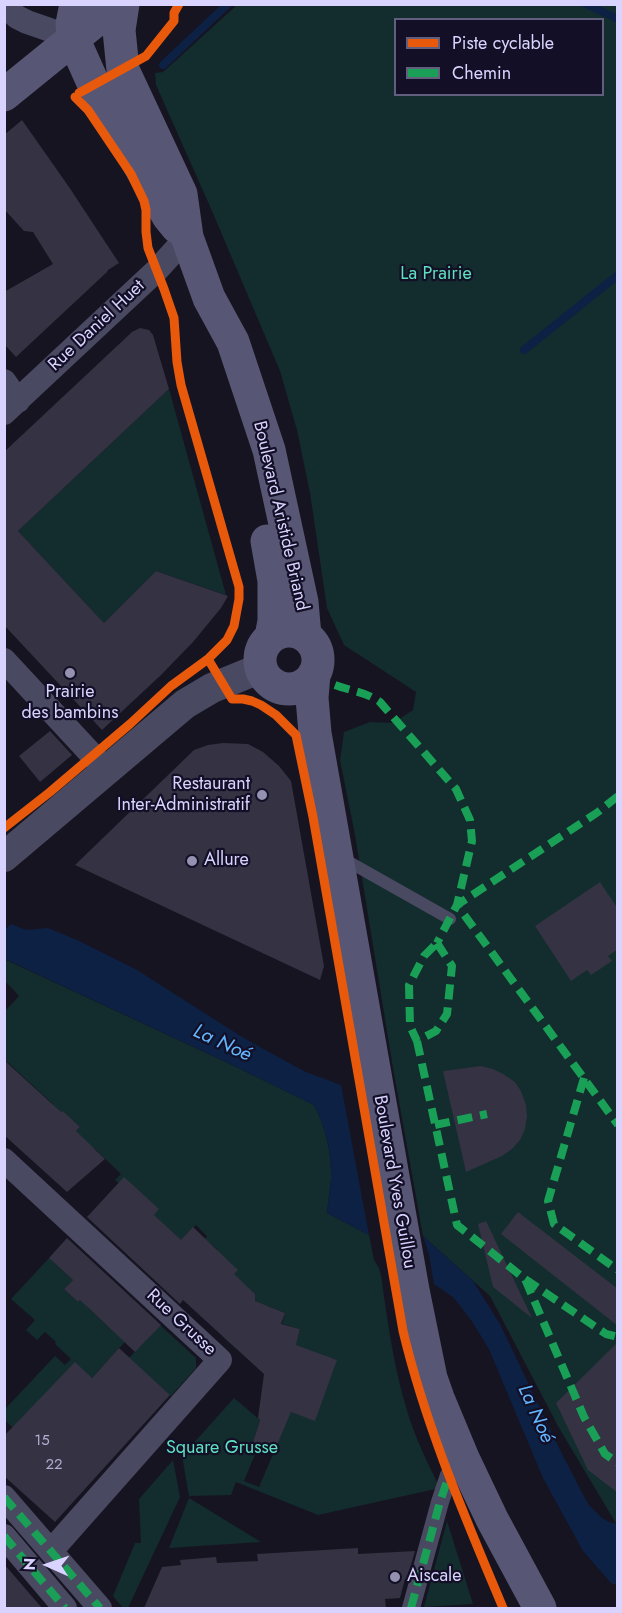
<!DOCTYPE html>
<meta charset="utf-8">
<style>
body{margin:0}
#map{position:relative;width:622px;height:1613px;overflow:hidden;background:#161421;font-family:Jost,sans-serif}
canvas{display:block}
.frame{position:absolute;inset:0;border:6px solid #d9d4ff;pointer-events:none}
.legend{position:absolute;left:394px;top:18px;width:210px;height:78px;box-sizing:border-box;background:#130f26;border:2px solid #625e7d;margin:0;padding:8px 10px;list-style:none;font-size:18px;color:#d9d4ff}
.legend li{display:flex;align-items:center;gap:12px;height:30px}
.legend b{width:30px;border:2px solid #625e7d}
.north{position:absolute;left:18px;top:1535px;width:60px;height:60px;-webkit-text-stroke:4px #130f26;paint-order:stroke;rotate:273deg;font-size:16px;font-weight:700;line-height:24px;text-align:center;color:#d9d4ff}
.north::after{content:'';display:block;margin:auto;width:21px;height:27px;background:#d9d4ff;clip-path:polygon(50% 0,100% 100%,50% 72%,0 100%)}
</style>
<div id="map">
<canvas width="622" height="1613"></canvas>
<div class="frame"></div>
<ul class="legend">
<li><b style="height:8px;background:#e8590c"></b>Piste cyclable</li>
<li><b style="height:8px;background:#1a9f57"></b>Chemin</li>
</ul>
<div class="north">N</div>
</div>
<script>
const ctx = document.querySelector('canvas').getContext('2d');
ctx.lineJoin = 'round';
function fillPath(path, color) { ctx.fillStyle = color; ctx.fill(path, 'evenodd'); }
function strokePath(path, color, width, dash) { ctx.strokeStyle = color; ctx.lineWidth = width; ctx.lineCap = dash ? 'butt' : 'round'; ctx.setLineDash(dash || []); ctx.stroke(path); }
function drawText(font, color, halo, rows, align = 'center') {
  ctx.font = font + ' Jost,sans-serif'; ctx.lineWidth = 4.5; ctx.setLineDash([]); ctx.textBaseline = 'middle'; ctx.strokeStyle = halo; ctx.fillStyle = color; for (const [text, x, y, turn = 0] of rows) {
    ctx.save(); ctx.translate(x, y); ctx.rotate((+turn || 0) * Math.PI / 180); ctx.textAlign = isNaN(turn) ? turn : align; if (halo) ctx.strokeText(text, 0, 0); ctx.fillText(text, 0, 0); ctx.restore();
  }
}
const green = new Path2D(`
 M237,5h380v1520l-58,-97 -69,-132 -67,-60 -30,-168 -38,-233 -15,-75 4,-28 26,-10 23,1 20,-13 3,-18 -72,-47 -17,-37 -17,-115 -13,-63 -17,-59 -68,-160 -56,-126 -1,-12 8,-1zM396,20h206v74h-206z
 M169,389l57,206 -70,-24 -52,52 -86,-92z
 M4,959l222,103 88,43c12,22 18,50 17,74 -1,11 -3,23 -4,34l42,22 5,25 5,8 2,7c8,57 16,117 39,171 6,14 13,28 20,42l-122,27 -82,-33 -5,13 -42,1 -7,-40 52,-58 26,22 -7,22 6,3 -15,36 15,6 20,-47 -10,-21 -10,-9 7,-34 29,-27 5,-20 -18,-5 3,-11 -17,-7 -11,17 -22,25 -13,-12 33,-37 -47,-38 10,-11 -13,-11 2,-3 -11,-11 -43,46 9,-48 -47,-43 6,-6 -26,-25 -25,-11 10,-11 -17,-16 -14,14 4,-21 -48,-44v-49l14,-15 -14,-15z
 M49,1258l24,22 -9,9 14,13 9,-9 1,15 37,34 -39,42 -73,44 -8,-8 -1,-10 51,-54 10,9 6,-6 -16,-15 1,-2 -11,-10 -8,8 -11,-10 9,-10 -24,-21z
 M160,1325l36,33v10l-25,28 -42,-38z
 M173,1460l7,37 -52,111h-5l-10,-12 22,-53h6l-2,-44z
 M189,1498l72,44 -92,6z
 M447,1521l26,83 -49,3z`);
const water = new Path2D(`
 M11,924l15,6 22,-2 29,12 60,30 105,67 47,26 17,9 35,13 28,150 -42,-22c1,-11 3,-22 4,-34 1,-24 -5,-52 -17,-74l-88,-43 -221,-103v-29z
 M423,1236l50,45 27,43 61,128 27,52 14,14 7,4 8,2v60h-5l-29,-33 -40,-73 -54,-129 -18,-29 -17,-22 -20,-14 -5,-29z`);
const stream = new Path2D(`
 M586,4l32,15
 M163,65l65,-61
 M524,350l94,-75`);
const building = new Path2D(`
 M22,120l47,67 50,76 -11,7 -1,2 -91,85 -12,-13v-52l49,-28 -20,-32 -9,-1 -20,-22v-74z
 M140,328l9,2 4,5 16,54 -151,142 86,92 52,-52 72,25 -7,12 -28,34 -32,33 -59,55 -98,-105v-173l128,-120z
 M50,731l22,24 -32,27 -21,-26z
 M223,743l25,1 15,8 16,14 12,15 33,185 -4,14 -245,-115 119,-115 14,-5z
 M600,882l18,27v40l-10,7 4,5 -21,14 -4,-5 -16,11 -36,-55z
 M4,1060l57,52 2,-1 17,16 -4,4 29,28 -38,33 -63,-57z
 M481,1066l12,3 10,5 12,8 6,9 5,14 1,11 -2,13 -5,11 -8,9 -10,7 -36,16 -23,-101z
 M124,1177l35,32 -5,6 27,25 12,-13 45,43 -4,4 21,20v7l30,12 -4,11 19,5 -4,16 41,15 -22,61 -24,-9 -17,40 -21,-10 7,-22 -2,-2 6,-44 -81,-74 -3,4 -93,-87z
 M518,1212l100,77v37l-117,-92z
 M486,1221l46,97 -39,-31 -15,-63z
 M67,1238l94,87 -26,27 -55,-52 -2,2 -14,-13 9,-9 -24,-22z
 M618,1342v151l-30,-23 -32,-67z
 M119,1348l51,47 -115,127 -51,-46v-40l71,-74 17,16z
 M358,1548v6l57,-3 -8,28h-2l-5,19 -15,1 1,9h-242l18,-41 19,-2 -1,-5 36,-3 1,6 41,-2 -1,-7z
 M4,1564l38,44h-38z`);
const service = new Path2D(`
 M342,858l108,61`);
const pedestrian = new Path2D(`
 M411,1608l29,-106 9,-27`);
const minor = new Path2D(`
 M4,5l13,12 10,5 46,16
 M4,381l14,20
 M4,413l153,-143 30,-33
 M4,660l103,111
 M4,1160l216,200 -169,191
 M4,1497l96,111
 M4,1536l61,72`);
const tertiary = new Path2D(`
 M4,857l181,-153 27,-16 49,-20`);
const secondary = new Path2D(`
 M76,4l-4,20 1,14 21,47 74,131 9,11
 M123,4l-4,26 4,40 58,124 6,43 22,61 24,44 36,108 33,152 3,34
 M4,95l112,-91
 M267,541l7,40v40l-3,16
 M260 660a29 29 0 1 1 58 0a29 29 0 1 1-58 0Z
 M314,674l-2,24 3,35 98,557 18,88 7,20 25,60 29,61 48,89`);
const quiet = new Path2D(`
 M335,685c16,6 31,7 45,17l76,87 14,31 2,21 -15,64 -20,38
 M618,796l-20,16 -141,93 161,220
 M437,943l15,23 -5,48 -11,17 -19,10 -7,-15 -1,-41 15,-29z
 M417,1041l40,184 68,54 59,138 21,37 13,9
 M584,1078l-36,123 6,23 64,46
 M435,1125l52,-11
 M525,1279l81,55 12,3
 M4,1497l96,111
 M4,1536l61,72
 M411,1608l29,-106 9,-27`);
const cycleway = new Path2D(`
 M79,93l67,-37 28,-35v-8l5,-9
 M208,659l24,40h11l9,2 9,4 15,10 20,20 17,82 90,514c23,96 62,186 100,277
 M4,828l46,-36 80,-68 41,-38 37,-27 19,-19 7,-14 5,-27v-12l-58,-202 -4,-23 -3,-44 -10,-29 -16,-41 -2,-16v-22l-2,-9 -13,-27 -43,-64 -13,-13`);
const markers = [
 [70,673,6,"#9591b1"],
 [262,795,6,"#9591b1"],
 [192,861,6,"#9591b1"],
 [395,1577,6,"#9591b1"]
];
const numberNames = [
 ["15",42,1441],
 ["22",54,1465]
];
const parkNames = [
 ["La Prairie",436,275],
 ["Square Grusse",222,1449]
];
const streetNames = [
 ["Rue Daniel Huet",97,326,-43],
 ["Boulevard Aristide Briand",280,516,77],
 ["Boulevard Yves Guillou",394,1182,80],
 ["Rue Grusse",181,1323,43]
];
const poiNames = [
 ["Prairie",70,693,"center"],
 ["des bambins",70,714,"center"],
 ["Restaurant",250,785,"right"],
 ["Inter-Administratif",250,806,"right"],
 ["Allure",204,861],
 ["Aiscale",407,1577]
];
const waterNames = [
 ["La Noé",222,1044,25],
 ["La Noé",535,1414,66]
];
fillPath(green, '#132c2d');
fillPath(water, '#0d2144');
strokePath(stream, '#0d2144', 8);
fillPath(building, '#343243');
strokePath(service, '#4a4962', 12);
strokePath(pedestrian, '#4a4962', 18);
strokePath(minor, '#4a4962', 24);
strokePath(tertiary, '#4a4962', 30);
strokePath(secondary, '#575674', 33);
strokePath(quiet, '#1a9f57', 8, [15, 8]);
strokePath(cycleway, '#e8590c', 9);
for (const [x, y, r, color] of markers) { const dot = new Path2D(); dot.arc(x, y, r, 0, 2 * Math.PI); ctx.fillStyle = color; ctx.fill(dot); strokePath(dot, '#130f26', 2); }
drawText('15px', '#b0acd0', null, numberNames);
drawText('18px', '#5fe0c0', '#130f26', parkNames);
drawText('18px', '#d9d4ff', '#130f26', streetNames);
drawText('18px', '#d9d4ff', '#130f26', poiNames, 'left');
drawText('italic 20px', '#62b6ff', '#130f26', waterNames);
</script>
